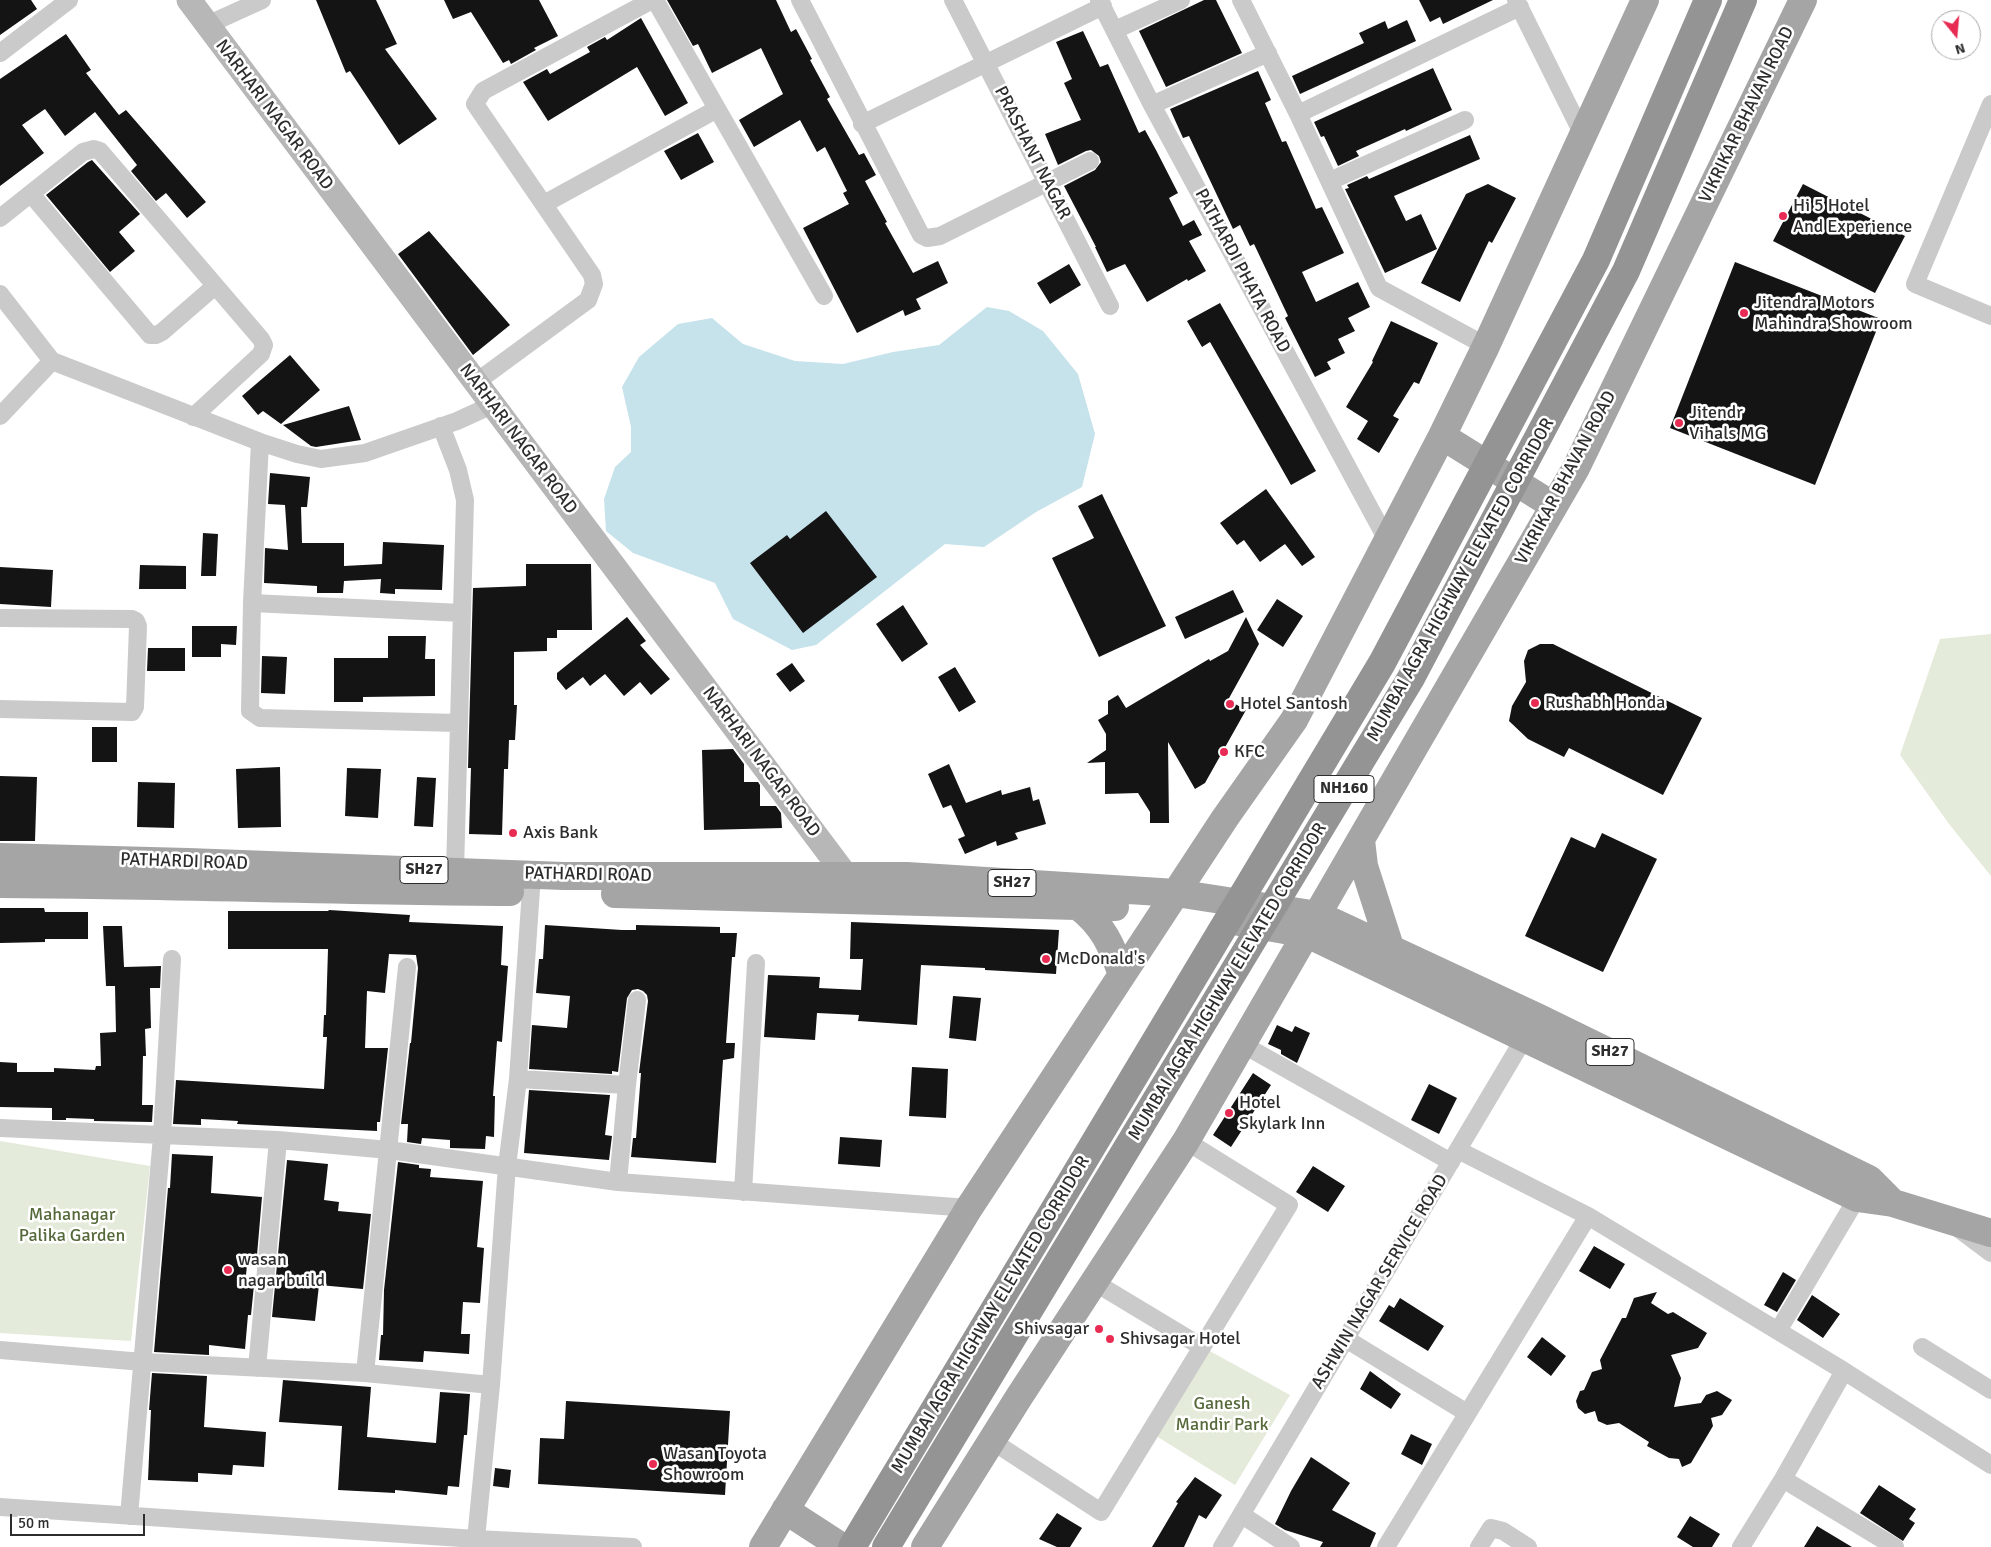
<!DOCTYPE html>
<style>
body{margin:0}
#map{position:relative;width:1991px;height:1547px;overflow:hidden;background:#fff;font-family:Signika,sans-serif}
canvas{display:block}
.north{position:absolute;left:1931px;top:10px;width:50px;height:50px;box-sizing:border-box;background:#fff;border:1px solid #ababab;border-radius:50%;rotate:163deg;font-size:14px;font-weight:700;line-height:20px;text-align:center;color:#2d2d2d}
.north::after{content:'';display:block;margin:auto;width:18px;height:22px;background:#e82b52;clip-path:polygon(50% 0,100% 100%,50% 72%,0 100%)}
.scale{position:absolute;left:10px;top:1514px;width:135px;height:22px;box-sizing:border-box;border:2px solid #2d2d2d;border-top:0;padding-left:6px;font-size:15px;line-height:18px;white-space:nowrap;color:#2d2d2d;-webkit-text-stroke:4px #fff;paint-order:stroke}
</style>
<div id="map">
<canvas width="1991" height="1547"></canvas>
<div class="north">N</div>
<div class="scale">50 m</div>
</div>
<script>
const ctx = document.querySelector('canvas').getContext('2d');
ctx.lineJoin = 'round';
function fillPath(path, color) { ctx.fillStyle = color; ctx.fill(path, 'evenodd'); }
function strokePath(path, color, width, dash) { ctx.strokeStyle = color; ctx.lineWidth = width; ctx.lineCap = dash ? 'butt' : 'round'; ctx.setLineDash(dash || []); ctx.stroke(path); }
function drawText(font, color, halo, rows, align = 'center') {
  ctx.font = font + ' Signika,sans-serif'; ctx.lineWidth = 5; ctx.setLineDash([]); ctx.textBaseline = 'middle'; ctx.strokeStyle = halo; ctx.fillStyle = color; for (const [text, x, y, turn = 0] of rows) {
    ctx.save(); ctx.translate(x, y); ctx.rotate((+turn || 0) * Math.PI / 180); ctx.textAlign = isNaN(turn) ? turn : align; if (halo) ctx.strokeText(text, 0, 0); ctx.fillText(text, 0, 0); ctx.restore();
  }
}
const green = new Path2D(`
 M1991,634v242l-42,-52 -49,-69 40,-116z
 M0,1141l150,25 -19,175 -131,-8z
 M1206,1349l84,46 -55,90 -82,-51z`);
const water = new Path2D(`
 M987,307l22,4 34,20 35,43 17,60 -13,53 -46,25 -52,35 -39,-3 -129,101 -24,5 -59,-31 -18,-36 -82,-30 -27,-22 -2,-32 11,-32 16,-15v-25l-9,-40 17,-30 39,-33 34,-6 31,26 52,17 48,3 50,-12 46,-7z`);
const building = new Path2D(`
 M0,0h31l6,9 -37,26z
 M316,0h60l21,44 -12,5 52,70 -38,26 -49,-74 -4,2z
 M444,0h95l19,36 -24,12 2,2 -25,14 -2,-4 -6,3 -32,-51 -18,7z
 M667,0h109l15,32 5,-3 16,30 -2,1 20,37 -3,2 32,56 5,-2 12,22 -11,6 22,41 -2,1 28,50 25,-12 10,22 -32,16 5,10 -16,7 -2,-6 -46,23 -54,-105 46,-24 -6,-11 4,-2 -22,-44 -8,5 -17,-32 -46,27 -15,-27 44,-26 -22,-46 -49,25 -14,-29 -5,2z
 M1204,0h12l26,53 -76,34 -27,-56z
 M1419,0h74l-50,24 -3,-7 -10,5z
 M641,18l47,85 -23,13 -28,-49 -89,54 -25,-39 24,-13 3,5 40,-22 -3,-5 18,-10 2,3z
 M1407,20l9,21 -116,53 -8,-18 72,-33 -5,-10 26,-12 3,8z
 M1083,31l17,36 8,-3 31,69 6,-3 11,20 22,43 -9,5 14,28 11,-6 8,15 -13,6 17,30 -18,10 -1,-2 -40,23 -22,-38 -18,8 -12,-25h1l-32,-61 31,-16 6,-8 -2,-6 -8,-6 -5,1 -28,14 -13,-31 36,-14 -17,-37 8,-4 -16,-37z
 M66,34l25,36 -5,3 33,42 7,-5 80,92 -19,16 -21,-25 -10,8 -25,-30 6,-6 -42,-53 -30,24 -20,-27 -23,16 22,28 -44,33v-107z
 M1433,68l19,42 -46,21 -1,-2 -49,22 3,5 -21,10 -14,-30 -3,1 -7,-15z
 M1258,71l13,29 -6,3 17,39 4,-1 30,68 6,-2 22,46 -42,19 14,30 42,-20 12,25 -22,11 7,13 -17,8 7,14 -18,9 4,7 -16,8 -30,-59 3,-2 -34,-72 -4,2 -10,-21 -7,4 -44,-93 -6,2 -13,-29z
 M698,133l16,29 -33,18 -17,-29z
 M1470,135l10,24 -86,37 12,25 15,-7 16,35 -52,24 -40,-84 4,-1 -2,-3 20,-9 2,3z
 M92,160l48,54 -21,18 16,19 -25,21 -64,-77 42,-33z
 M1488,184l28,14 -24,45 -3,-2 -29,61 -39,-19 45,-89z
 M1803,184l102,52 -30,57 -102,-52z
 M429,231l81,94 -37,30 -75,-101z
 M1735,262l146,57 -66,166 -145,-57z
 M1069,264l12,21 -31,19 -13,-21z
 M1220,303l96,168 -25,14 -81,-143 -8,5 -15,-26z
 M1391,321l47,22 -19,41 -5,-2 -21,34 6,3 -20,34 -22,-14 11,-18 -22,-14 27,-45 -1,-1z
 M290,355l30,35 -39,34 -18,-13 -5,4 -16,-19z
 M349,406l12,34 -45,7 -5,-1 -28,-21z
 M270,473l40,4 -3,30h-6l1,36h42v23l38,-2 1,-22 61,3 -2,45 -47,-1v5l-15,-1 1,-14 -37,2 -1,12h-26v-7l-53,-3 1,-35 23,2 -3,-45 -17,-1z
 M1266,489l49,68 -13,9 -17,-22 -25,18 -16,-22 -7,5 -17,-22z
 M1102,494l64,132 -67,31 -47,-99 42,-20 -16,-32z
 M826,511l51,66 -74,56 -53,-70 37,-28 3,4z
 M203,533l15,1 -2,42h-15z
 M526,564h65l1,66h-35v8h-10v13l-33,1v53h3l-2,35h-6l-1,29h-4l-2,66 -33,-1 2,-66h-3l5,-180 53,-2z
 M140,565l46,1v23h-47z
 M0,567l53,3 -2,37 -51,-3z
 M1233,590l11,22 -59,27 -10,-22z
 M1277,599l26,17 -20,31 -26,-17z
 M903,605l25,39 -26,18 -26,-38z
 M627,617l19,24 -6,4 30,34 -19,16 -11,-13 -16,14 -19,-22 -15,12 -7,-9 -17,13 -9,-11v-6z
 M1246,617l13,27 -31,56 18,10 -41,73 -10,6 -27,-47 1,81h-19v-11l-12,-19 -33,1v-32l-18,1 19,-13v-16l-8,-14 10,-6v-13l10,-6 8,13 83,-49 1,2 18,-10z
 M192,626h45l-1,19 -15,-1v13h-29z
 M388,636h38l-1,23h10v37l-72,1v5h-29v-44h54z
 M1540,644h13l149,74 -39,77 -94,-47 -5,9 -36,-18 -19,-18 3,-15 14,-24 -2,-21 4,-11z
 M148,648h37v23h-38z
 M262,656l25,1 -2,37 -24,-1z
 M792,663l13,18 -15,11 -14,-18z
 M955,667l21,35 -17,10 -21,-35z
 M92,727h25v35h-25z
 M733,749l11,15v18h14l2,3v21h16l5,7 1,15 -78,2 -2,-80z
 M949,764l17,39 35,-13 1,5 28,-8 3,14 6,-2 7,25 -31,9 3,6 -21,7 -1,-5 -31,13 -7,-15 7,-3 -14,-31 -8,3 -15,-34z
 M280,767l1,60 -43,1 -2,-59z
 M347,768l34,1 -3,49 -33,-2z
 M0,776l37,1 -2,64h-35z
 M417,777l19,1 -3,49 -19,-1z
 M138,782l37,1 -1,45 -37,-1z
 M1602,833l55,26 -54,113 -78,-36 46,-99 24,11z
 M0,908h44l1,4h43v27h-43v3l-45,1z
 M329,910l81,5 -1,7 94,4 -2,39 7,1 -6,76 -5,-1 -4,55h2l-1,41 -8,-1 -1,13 -35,-1v-8l-28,-2 -1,6 -14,-2 1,-18h-7l9,-81h1l7,-75 -2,-13 -27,-1 -4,39 -18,-2 -2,57h23l-8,74h-3v9l-140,-7 1,-3 -37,-2v6l-28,-1 3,-44 148,9 3,-52h-4l1,-22h2l2,-66h-100v-38h100z
 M851,922l208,8 -3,44 -71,-4v-2l-64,-3 -4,60 -59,-4 1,-6 -42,-2 -2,27 -51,-3 4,-62 52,2 -1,11 42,2 2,-31h-13z
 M545,925l77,5h14v-5l84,2v6h17l-2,24h-3l-6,86h9l-1,15 -11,2 -7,103 -85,-6 2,-19h3l5,-65h-2l9,-72 -1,-6 -4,-4 -5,-2 -6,1 -5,8 -9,74 -6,-1v3l-83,-5 3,-44 35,3 3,-32 -34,-3 3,-34h4z
 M103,926h19l2,41 37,-1 -1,22h-10l1,40 -6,1 1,27h-3l-1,49h11l-1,17 -58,-1v-2l-28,-1v2h-14v-12l-52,-1v-45l17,1v9h37v-4l41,2 1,-4h5l-1,-33 16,-1 -1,-46h-9z
 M953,996l28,2 -5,43 -27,-3z
 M1277,1025l15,7 3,-6 15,7 -13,30 -16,-9v-4l-13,-6z
 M912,1067l36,2 -2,49 -37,-2z
 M1253,1073l18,12 -40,62 -18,-12z
 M1429,1084l28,14 -18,36 -28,-14z
 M529,1090l81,5 -5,40 7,1 -3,24 -85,-7z
 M840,1137l42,3 -2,27 -42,-3z
 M172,1154l41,2 -2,37 51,4 -5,58h-9l-3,30h9l-3,30h-3l-3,34 -36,-4v10l-55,-3 14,-164h2z
 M287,1160l41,4 -4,36 15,2 -1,9 33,3 -8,75 -44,-4 -4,36 -43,-4z
 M398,1162l21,3v3l12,1 -1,8 53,4 -6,66 7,1 -4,55 -17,-1 -2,32h9l-1,20 -45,-3 -1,11 -44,-2 2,-25h2l1,-45z
 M1313,1166l32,20 -17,26 -32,-20z
 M1594,1246l31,18 -15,25 -31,-18z
 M1783,1272l13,8 -19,32 -13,-7z
 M1657,1292l-6,11 17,11 5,-2 34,21 -9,15 -27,7 10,23 -7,29 27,-4 5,-8 11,-4 15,9 -10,15 -11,3 2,8 -22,37 -9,4 -3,-8 -10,-1 -22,-12 2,-4 -30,-19 -12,2 -9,-4 -3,-10 -10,3 -7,-6 -2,-7 4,-10 4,-1 8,-18 10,-3 -2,-9 22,-42h4l8,-20z
 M1812,1295l28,19 -17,24 -26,-18z
 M1400,1298l44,28 -16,25 -49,-30 10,-16 5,3z
 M1542,1337l24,19 -15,20 -24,-19z
 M1370,1371l31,23 -10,15 -31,-20z
 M152,1373l55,3 -3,51 62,5 -2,35 -31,-2 -1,10 -34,-2v9l-50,-2 3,-70h-2z
 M283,1380l88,7 -4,50 69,6 4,-51 30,2 -3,41h-3l-5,52 -11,-1 -1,9 -52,-5v3l-57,-3 4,-64 -63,-4z
 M566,1401l164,10 -5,84 -187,-11 2,-46 24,1z
 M1411,1434l21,10 -10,21 -21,-11z
 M1311,1457l39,26 -18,27 44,23 -6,14h-50l3,-5 -38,-12 -10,-6 16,-33z
 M495,1468l16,2 -2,18 -16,-2z
 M1195,1477l27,18 -16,24 -7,-4 -15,32h-32l26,-44 -2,-1z
 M1879,1485l37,24 -7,10 6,4 -12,18 -43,-28z
 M1057,1513l25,15 -12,19h-13l-18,-8z
 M1690,1516l30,18 -8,13h-19l-16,-10z
 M1817,1526l35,21h-48z`);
const street = new Path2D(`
 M655,0l169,296
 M800,0l121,235 6,3 13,-2 150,-75
 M953,0l157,306
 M1099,0l53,105 235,435
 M1241,0l57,114 81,174 107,58
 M1516,0l67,135
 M207,25l55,-25
 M1115,30l66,-30
 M0,53l69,-53
 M1991,104l-76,180 76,32
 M1152,105l116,-52
 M1298,114l222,-107
 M862,124l241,-118
 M1330,181l135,-61
 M31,194l119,141h6l6,-3 53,-46
 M544,204l173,-95
 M0,218l83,-66 11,-3 6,2 161,188 3,6 -3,9 -68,63
 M0,294l52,67 208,81 37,12 24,5 44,-6 92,-32 35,-16
 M475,383l113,-83 6,-16 -2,-9 -117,-171 8,-13 169,-91
 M0,416l52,-55
 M441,426l17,44 7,30 -10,371
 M260,442l-8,161 -2,108 10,7 198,5
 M252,603l210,10
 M0,618l132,1 4,2 2,5 -3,81 -3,5 -132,-3
 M1242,1044l209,118
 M518,1079l109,6
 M0,1128l278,12 111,10 229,32 351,26
 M1458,1150l130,66
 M618,1182l9,-97 10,-85
 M743,1192l13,-229
 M1959,1229l32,24
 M1094,1282l108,65
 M1778,1331l79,-133
 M1346,1339l121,74
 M1922,1347l69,43
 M0,1350l143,12 222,11 126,12
 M257,1368l21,-228
 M365,1373l42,-406
 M992,1441l109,71 188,-307 -103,-64
 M1783,1479l112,68
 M0,1507l476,32 157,8
 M1242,1515l49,32
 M129,1516l33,-380 10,-177
 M476,1539l15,-154 16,-219 11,-87 14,-204
 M1222,1547l307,-517
 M1386,1547l202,-331 256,155 147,94
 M1479,1547l12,-19 12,3 25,16
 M1741,1547l42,-68 61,-108`);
const secondary = new Path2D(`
 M189,0l658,877 4,15`);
const primary = new Path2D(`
 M1442,436l112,70
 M1361,840l3,26 27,84
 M0,857l188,5 376,14h343l269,17 142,22 219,102 332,162 24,24 98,30
 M0,884c170,1 340,7 510,8
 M615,894l500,13
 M1078,906c25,19 34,40 44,69
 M1239,922l68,12 550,264 36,5
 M785,1510l57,37
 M763,1547l206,-339 256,-390 69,-98 148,-284 44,-90 159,-346
 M925,1547l94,-150 167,-256 390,-673 227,-468`);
const highwayBridge = new Path2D(`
 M852,1547l530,-884 214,-403 112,-260
 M886,1547l525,-869 215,-407 117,-271`);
const markers = [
 [1783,216,5,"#e82b52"],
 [1744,313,5,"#e82b52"],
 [1679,423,5,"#e82b52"],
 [1535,703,5,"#e82b52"],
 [1230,704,5,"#e82b52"],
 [1224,752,5,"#e82b52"],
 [513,833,5,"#e82b52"],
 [1046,959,5,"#e82b52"],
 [1229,1113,5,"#e82b52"],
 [228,1270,5,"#e82b52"],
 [1099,1329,5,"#e82b52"],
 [1110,1339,5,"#e82b52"],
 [653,1464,5,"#e82b52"]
];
const shields = [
 [1344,789,60],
 [424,870,48],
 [1012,883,48],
 [1610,1052,48]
];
const shieldNames = [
 ["NH160",1344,789],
 ["SH27",424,870],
 ["SH27",1012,883],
 ["SH27",1610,1052]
];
const streetNames = [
 ["NARHARI NAGAR ROAD",274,115,53],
 ["VIKRIKAR BHAVAN ROAD",1747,115,-64],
 ["PRASHANT NAGAR",1032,153,63],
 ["PATHARDI PHATA ROAD",1242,271,62],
 ["NARHARI NAGAR ROAD",518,439,53],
 ["VIKRIKAR BHAVAN ROAD",1566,478,-62],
 ["MUMBAI AGRA HIGHWAY ELEVATED CORRIDOR",1461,580,-61],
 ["NARHARI NAGAR ROAD",761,762,53],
 ["PATHARDI ROAD",184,862,2],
 ["PATHARDI ROAD",588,875,1],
 ["MUMBAI AGRA HIGHWAY ELEVATED CORRIDOR",1228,982,-59],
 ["ASHWIN NAGAR SERVICE ROAD",1380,1282,-59],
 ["MUMBAI AGRA HIGHWAY ELEVATED CORRIDOR",991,1315,-59]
];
const poiNames = [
 ["Hi 5 Hotel",1793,206],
 ["And Experience",1793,227],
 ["Jitendra Motors",1754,303],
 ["Mahindra Showroom",1754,324],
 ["Jitendr",1689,413],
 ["Vihals MG",1689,434],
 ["Rushabh Honda",1545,703],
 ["Hotel Santosh",1240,704],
 ["KFC",1234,752],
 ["Axis Bank",523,833],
 ["McDonald's",1056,959],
 ["Hotel",1239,1103],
 ["Skylark Inn",1239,1124],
 ["wasan",238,1260],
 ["nagar build",238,1281],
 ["Shivsagar",1089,1329,"right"],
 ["Shivsagar Hotel",1120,1339],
 ["Wasan Toyota",663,1454],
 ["Showroom",663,1475]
];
const parkNames = [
 ["Mahanagar",72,1215],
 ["Palika Garden",72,1236],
 ["Ganesh",1222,1404],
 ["Mandir Park",1222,1425]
];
fillPath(green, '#e5ebda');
fillPath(water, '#c6e2eb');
fillPath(building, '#141414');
strokePath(street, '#cacaca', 18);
strokePath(secondary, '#b7b7b7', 25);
strokePath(primary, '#a5a5a5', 28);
strokePath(highwayBridge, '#949494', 28);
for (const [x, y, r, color] of markers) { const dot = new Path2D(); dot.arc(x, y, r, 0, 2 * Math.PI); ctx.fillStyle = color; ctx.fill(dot); strokePath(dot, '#fff', 2); }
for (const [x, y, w] of shields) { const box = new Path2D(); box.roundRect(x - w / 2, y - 13.5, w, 27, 4); ctx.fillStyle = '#fff'; ctx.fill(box); strokePath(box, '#2d2d2d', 1); }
drawText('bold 16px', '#2d2d2d', null, shieldNames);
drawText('18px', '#2d2d2d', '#fff', streetNames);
drawText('18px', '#2d2d2d', '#fff', poiNames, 'left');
drawText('18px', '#56693a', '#fff', parkNames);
</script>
